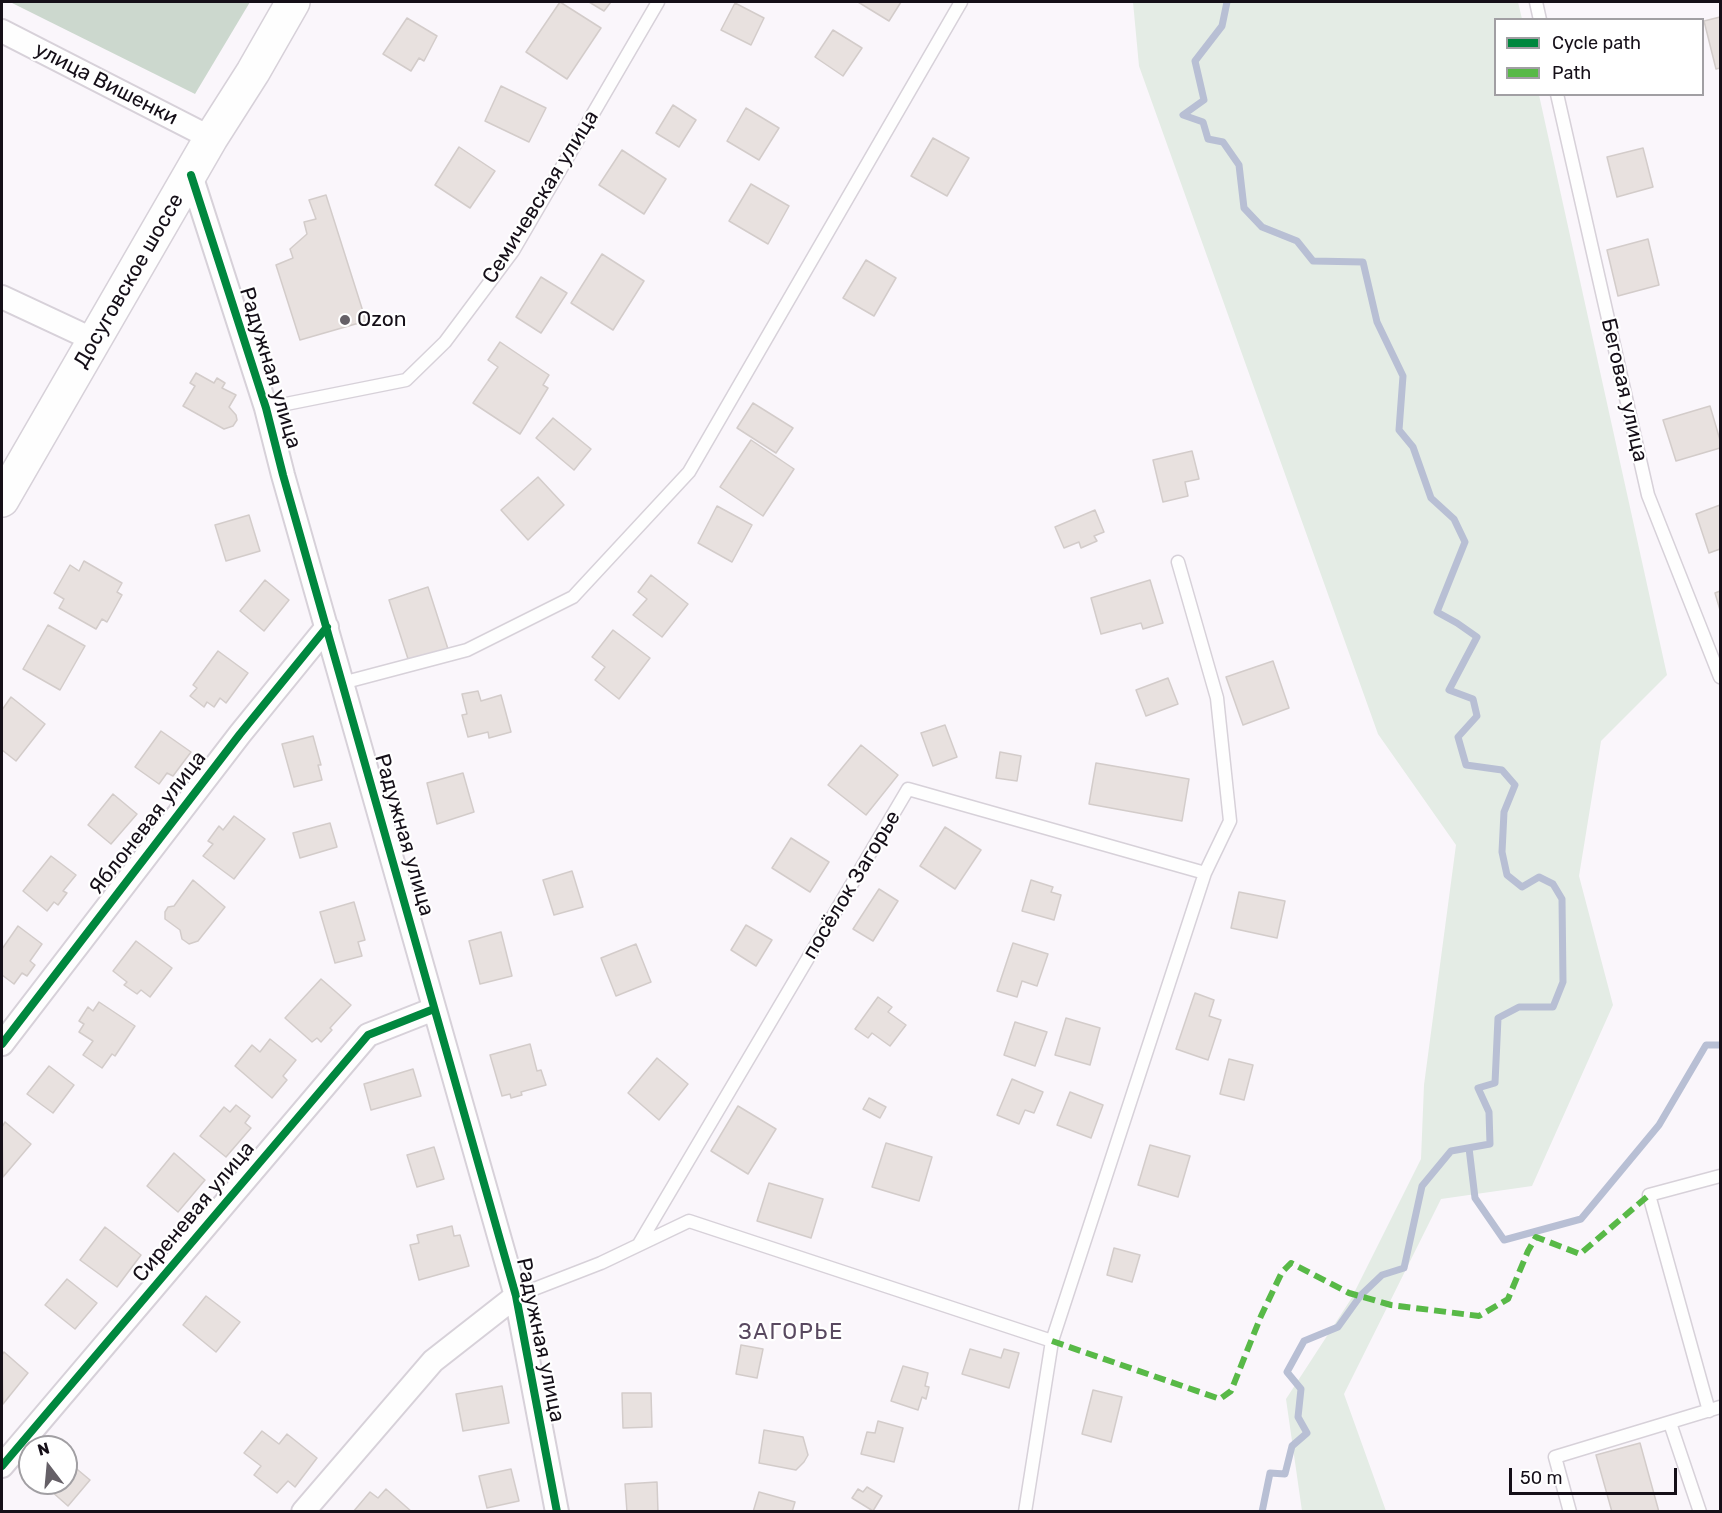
<!DOCTYPE html>
<meta charset="utf-8">
<style>
body{margin:0}
#map{position:relative;width:1722px;height:1513px;overflow:hidden;background:#faf6fb;font-family:Rubik,sans-serif}
canvas{display:block}
.frame{position:absolute;inset:0;border:3px solid #150f18;pointer-events:none}
.legend{position:absolute;left:1494px;top:18px;width:210px;height:78px;box-sizing:border-box;background:#fff;border:2px solid #a19fa3;margin:0;padding:8px 10px;list-style:none;font-size:18px;color:#150f18}
.legend li{display:flex;align-items:center;gap:12px;height:30px}
.legend b{width:30px;border:2px solid #a19fa3}
.north{position:absolute;left:18px;top:1435px;width:60px;height:60px;box-sizing:border-box;background:#fff;border:2px solid #a19fa3;border-radius:50%;rotate:344deg;font-size:16px;font-weight:700;line-height:24px;text-align:center;color:#150f18}
.north::after{content:'';display:block;margin:auto;width:21px;height:27px;background:#656067;clip-path:polygon(50% 0,100% 100%,50% 72%,0 100%)}
.scale{position:absolute;left:1509px;top:1468px;width:168px;height:27px;box-sizing:border-box;border:3px solid #150f18;border-top:0;padding-left:8px;font-size:18px;line-height:21px;white-space:nowrap;color:#150f18;-webkit-text-stroke:4px #fff;paint-order:stroke}
</style>
<div id="map">
<canvas width="1722" height="1513"></canvas>
<div class="frame"></div>
<ul class="legend">
<li><b style="height:8px;background:#00873e"></b>Cycle path</li>
<li><b style="height:8px;background:#58b947"></b>Path</li>
</ul>
<div class="north">N</div>
<div class="scale">50 m</div>
</div>
<script>
const ctx = document.querySelector('canvas').getContext('2d');
ctx.lineJoin = 'round';
function fillPath(path, color) { ctx.fillStyle = color; ctx.fill(path, 'evenodd'); }
function strokePath(path, color, width, dash) { ctx.strokeStyle = color; ctx.lineWidth = width; ctx.lineCap = dash ? 'butt' : 'round'; ctx.setLineDash(dash || []); ctx.stroke(path); }
function drawText(font, color, halo, rows, align = 'center') {
  ctx.font = font + ' Rubik,sans-serif'; ctx.lineWidth = 4.5; ctx.setLineDash([]); ctx.textBaseline = 'middle'; ctx.strokeStyle = halo; ctx.fillStyle = color; for (const [text, x, y, turn = 0] of rows) {
    ctx.save(); ctx.translate(x, y); ctx.rotate((+turn || 0) * Math.PI / 180); ctx.textAlign = isNaN(turn) ? turn : align; if (halo) ctx.strokeText(text, 0, 0); ctx.fillText(text, 0, 0); ctx.restore();
  }
}
const green = new Path2D(`
 M1133,2h385l4,17 -26,1v74l43,1 128,580 -66,66 -22,135 34,129 -81,181 -91,13 -97,195 42,117h-84l-16,-112 65,-100 70,-140 3,-74 32,-240 -78,-111 -239,-668z`);
const forest = new Path2D(`
 M10,2h240l-55,92z`);
const stream = new Path2D(`
 M1227,2l-5,24 -27,35 9,39 -21,15 20,7 5,17 15,3 16,23 5,43 18,19 35,14 16,20 50,1 14,60 26,54 -4,54 14,17 18,51 23,21 11,23 -28,70 20,11 20,14 -28,53 24,9 4,17 -19,21 8,28 36,5 13,15 -11,27 -2,40 5,23 15,12 17,-10 14,7 9,15 1,83 -10,25h-34l-21,11 -3,65 -17,5 11,24 1,32 -39,7 -29,35 -18,82 -22,7 -21,20 -23,32 -34,14 -17,31 14,17 -3,28 9,16 -15,13 -7,28 -15,-1 -8,39
 M1469,1148l6,50 29,42 77,-21 78,-94 47,-80h14`);
const building = new Path2D(`
 M560,2l41,26 -34,51 -41,-27z
 M589,2h22l-7,9z
 M858,2h43l-12,19z
 M735,3l29,15 -13,27 -30,-15z
 M1720,17v51l-4,1 -12,-48z
 M407,18l30,18 -13,25 -5,-3 -8,13 -28,-17z
 M833,30l29,18 -19,28 -28,-19z
 M501,86l45,22 -17,34 -44,-21z
 M673,105l23,15 -17,27 -23,-14z
 M746,108l33,20 -20,32 -32,-19z
 M933,138l36,20 -22,38 -36,-20z
 M459,147l36,24 -25,37 -35,-23z
 M1643,148l10,39 -36,10 -10,-40z
 M622,150l44,29 -22,35 -45,-29z
 M751,184l38,22 -21,38 -39,-23z
 M326,195l40,126 -66,19 -24,-75 17,-7 -3,-9 17,-15 -3,-12 12,-3 -7,-19z
 M1648,239l11,46 -41,11 -11,-46z
 M602,254l42,27 -31,49 -42,-27z
 M866,260l30,18 -22,38 -31,-18z
 M541,277l26,16 -26,40 -25,-16z
 M500,342l49,33 -6,10 5,3 -28,46 -47,-31 25,-36 -10,-7z
 M196,373l18,10 3,-5 8,5 -3,5 14,7 -7,12 7,8 1,5 -4,6 -9,3 -41,-23 12,-20 -5,-3z
 M753,403l40,25 -17,25 -39,-25z
 M1710,406l10,34v8l-44,13 -13,-41z
 M553,418l38,31 -17,21 -38,-32z
 M751,440l43,29 -31,47 -43,-29z
 M1192,451l7,28 -14,3 3,14 -25,6 -10,-42z
 M538,477l26,28 -36,35 -27,-30z
 M1720,505v44l-11,4 -13,-39z
 M717,506l35,19 -20,37 -34,-19z
 M1095,510l9,22 -10,4 3,5 -16,7 -2,-6 -15,6 -9,-21z
 M249,515l11,36 -34,10 -11,-36z
 M84,561l38,22 -5,9 5,3 -15,27 -5,-3 -6,10 -37,-21 5,-9 -10,-6 16,-28 9,6z
 M651,575l37,29 -26,33 -29,-22 14,-16 -9,-7z
 M265,580l24,20 -25,31 -24,-20z
 M1150,580l13,43 -20,6 -2,-6 -40,11 -10,-36z
 M428,587l20,62 -39,13 -20,-62z
 M1720,591v19l-5,-17z
 M48,625l37,21 -25,44 -37,-21z
 M613,630l37,28 -31,41 -24,-19 10,-13 -13,-10z
 M218,651l30,22 -22,30 -6,-5 -6,9 -7,-5 -3,5 -14,-11 7,-8 -4,-3z
 M1273,661l16,47 -46,17 -17,-48z
 M1168,678l10,26 -32,12 -10,-26z
 M478,691l3,10 20,-6 10,37 -22,6 -1,-6 -20,5 -6,-22 5,-1 -5,-20z
 M11,697l34,27 -29,37 -14,-11v-40z
 M945,725l12,32 -24,9 -12,-33z
 M161,731l30,21 -18,24 -6,-3 -8,11 -24,-17z
 M313,736l8,29h-3l4,15 -28,7 -12,-43z
 M861,745l37,30 -32,40 -38,-30z
 M1000,752l21,4 -4,25 -21,-3z
 M1096,763l93,16 -7,42 -93,-17z
 M463,773l11,39 -37,12 -10,-41z
 M113,794l24,20 -26,30 -23,-19z
 M234,816l31,23 -31,40 -31,-23 10,-12 -5,-3 11,-15 4,4z
 M330,823l7,24 -37,11 -7,-25z
 M945,827l36,23 -26,39 -35,-23z
 M791,838l38,24 -19,30 -38,-24z
 M51,856l25,19 -13,16 4,2 -9,12 -4,-3 -7,9 -24,-20z
 M572,871l11,36 -29,8 -11,-35z
 M193,880l32,27 -27,34 -9,3 -7,-5 -2,-9 -15,-11v-7l3,-5 6,-1z
 M1031,880l22,7 -2,5 10,3 -7,25 -32,-9z
 M879,889l19,12 -25,40 -20,-12z
 M1239,892l46,9 -8,37 -46,-10z
 M354,902l11,38 -7,2 4,14 -27,7 -15,-51z
 M746,925l26,15 -16,26 -25,-16z
 M18,926l24,18 -12,17 5,4 -8,11 -5,-3 -8,11 -12,-9v-26z
 M501,932l11,44 -32,8 -11,-43z
 M136,941l36,27 -22,29 -9,-7 -4,4 -13,-9 3,-3 -14,-11z
 M1013,943l35,11 -11,32 -15,-5 -5,16 -20,-6z
 M636,944l15,38 -35,14 -15,-38z
 M321,979l30,26 -21,23 2,2 -11,12 -4,-4 -5,4 -27,-24z
 M1195,993l19,7 -5,16 12,4 -13,40 -32,-11z
 M878,997l14,10 -4,5 18,13 -16,21 -18,-13 -4,5 -13,-9z
 M99,1002l36,24 -20,30 -3,-2 -10,14 -19,-13 10,-14 -14,-9 5,-8 -5,-3 9,-14 5,4z
 M1066,1018l34,10 -10,37 -35,-10z
 M1015,1022l32,10 -12,34 -31,-11z
 M270,1039l26,21 -13,16 4,4 -15,18 -37,-32 17,-21 8,7z
 M530,1044l7,27 4,-1 5,15 -25,7 1,3 -11,3 -1,-4 -8,2 -12,-41z
 M657,1058l31,26 -29,36 -31,-27z
 M1229,1059l24,6 -9,35 -24,-6z
 M49,1066l25,19 -21,28 -26,-19z
 M413,1069l8,27 -50,14 -7,-26z
 M1012,1079l31,13 -9,21 -9,-3 -6,14 -22,-9z
 M1070,1092l33,13 -12,33 -34,-13z
 M869,1098l17,9 -6,11 -17,-9z
 M236,1105l14,11 -5,7 6,5 -25,29 -26,-21 24,-29 6,5z
 M738,1106l38,23 -28,45 -37,-23z
 M5,1122l26,22 -28,33 -1,-50z
 M886,1143l46,14 -13,44 -47,-14z
 M1150,1145l40,11 -12,41 -40,-12z
 M434,1147l10,32 -27,8 -10,-32z
 M174,1153l31,27 -27,32 -31,-26z
 M769,1183l54,16 -12,39 -54,-17z
 M452,1226l2,10 6,-1 9,31 -50,14 -9,-35 9,-2 -2,-8z
 M105,1227l36,28 -24,32 -37,-27z
 M1114,1248l26,7 -8,27 -25,-7z
 M67,1279l30,24 -22,26 -30,-24z
 M206,1296l34,26 -24,30 -33,-27z
 M741,1345l22,4 -6,29 -21,-4z
 M970,1349l31,9 3,-9 15,4 -10,35 -47,-14z
 M4,1352l24,21 -25,31 -1,-49z
 M903,1366l25,7 -3,13 4,1 -3,12 -4,-2 -4,13 -27,-9z
 M502,1386l7,37 -46,8 -7,-37z
 M1093,1390l29,7 -11,45 -29,-8z
 M622,1393h29l1,34 -29,1z
 M878,1421l25,7 -9,34 -33,-8 6,-22 8,1z
 M764,1430l39,7 5,18 -4,7 -8,8 -37,-7z
 M262,1431l17,13 8,-10 30,24 -22,29 -7,-6 -11,12 -23,-18 7,-9 -17,-13z
 M1640,1443l19,69h-47l-16,-57z
 M66,1460l24,20 -22,26 -26,-23h24z
 M511,1469l8,32 -32,7 -8,-32z
 M657,1482l1,30h-31l-2,-28z
 M867,1487l15,9 -9,15 -21,-13 6,-9 5,3z
 M386,1489l26,23h-59l17,-20 8,6z
 M759,1492l36,10 -3,10h-39z`);
const service = new Path2D(`
 M1536,2l4,18
 M1557,94l91,401 72,182
 M266,408l140,-28 39,-38 68,-91 145,-249
 M342,683l125,-33 106,-53 116,-125 272,-470
 M639,1244l269,-455 297,84
 M516,1296l85,-33 88,-42 363,120 153,-468 25,-52 -13,-123 -39,-136
 M1709,1411l-60,-216 71,-19
 M1670,1423l30,89
 M1025,1512l27,-171
 M1570,1512l-15,-55 165,-50`);
const minor = new Path2D(`
 M2,31l209,107
 M191,175l75,233 17,67 233,821 41,216
 M2,297l92,43
 M2,1044l238,-310 87,-107
 M2,1466l366,-431 66,-26
 M303,1512l130,-151 83,-65`);
const secondary = new Path2D(`
 M2,500l209,-362 42,-66 40,-70`);
const quiet = new Path2D(`
 M1052,1341l168,58 11,-8 30,-75 21,-44 9,-9 58,30 42,12 88,11 29,-17 20,-48 8,-14 44,17 69,-59`);
const cycleway = new Path2D(`
 M191,175l75,233 17,67 233,821 41,216
 M2,1044l238,-310 87,-107
 M2,1466l366,-431 66,-26`);
const markers = [
 [345,320,6,"#656067"]
];
const streetNames = [
 ["улица Вишенки",106,84,27],
 ["Семичевская улица",541,197,-58],
 ["Досуговское шоссе",129,281,-60],
 ["Радужная улица",270,368,73],
 ["Беговая улица",1624,390,77],
 ["Яблоневая улица",148,823,-52],
 ["Радужная улица",404,835,74],
 ["посёлок Загорье",852,885,-59],
 ["Сиреневая улица",194,1212,-50],
 ["Радужная улица",540,1340,78]
];
const poiNames = [
 ["Ozon",357,320]
];
const neighbourhoodNames = [
 ["ЗАГОРЬЕ",791,1333]
];
fillPath(green, '#e4ece5');
fillPath(forest, '#ccd8ce');
strokePath(stream, '#b8bfd4', 7);
fillPath(building, '#e8e1df');
strokePath(building, '#d3ccca', 1.5);
strokePath(service, '#d7d1d9', 15);
strokePath(minor, '#d7d1d9', 26);
strokePath(secondary, '#d7d1d9', 36);
strokePath(service, '#fefefe', 12);
strokePath(minor, '#fefefe', 22);
strokePath(secondary, '#fefefe', 33);
strokePath(quiet, '#58b947', 6, [12, 6]);
strokePath(cycleway, '#00873e', 8);
for (const [x, y, r, color] of markers) { const dot = new Path2D(); dot.arc(x, y, r, 0, 2 * Math.PI); ctx.fillStyle = color; ctx.fill(dot); strokePath(dot, '#fff', 2); }
drawText('21px', '#150f18', '#fff', streetNames);
drawText('21px', '#150f18', '#fff', poiNames, 'left');
ctx.letterSpacing = '1.5px';
drawText('22px', '#594960', '#fff', neighbourhoodNames);
ctx.letterSpacing = '0px';
</script>
